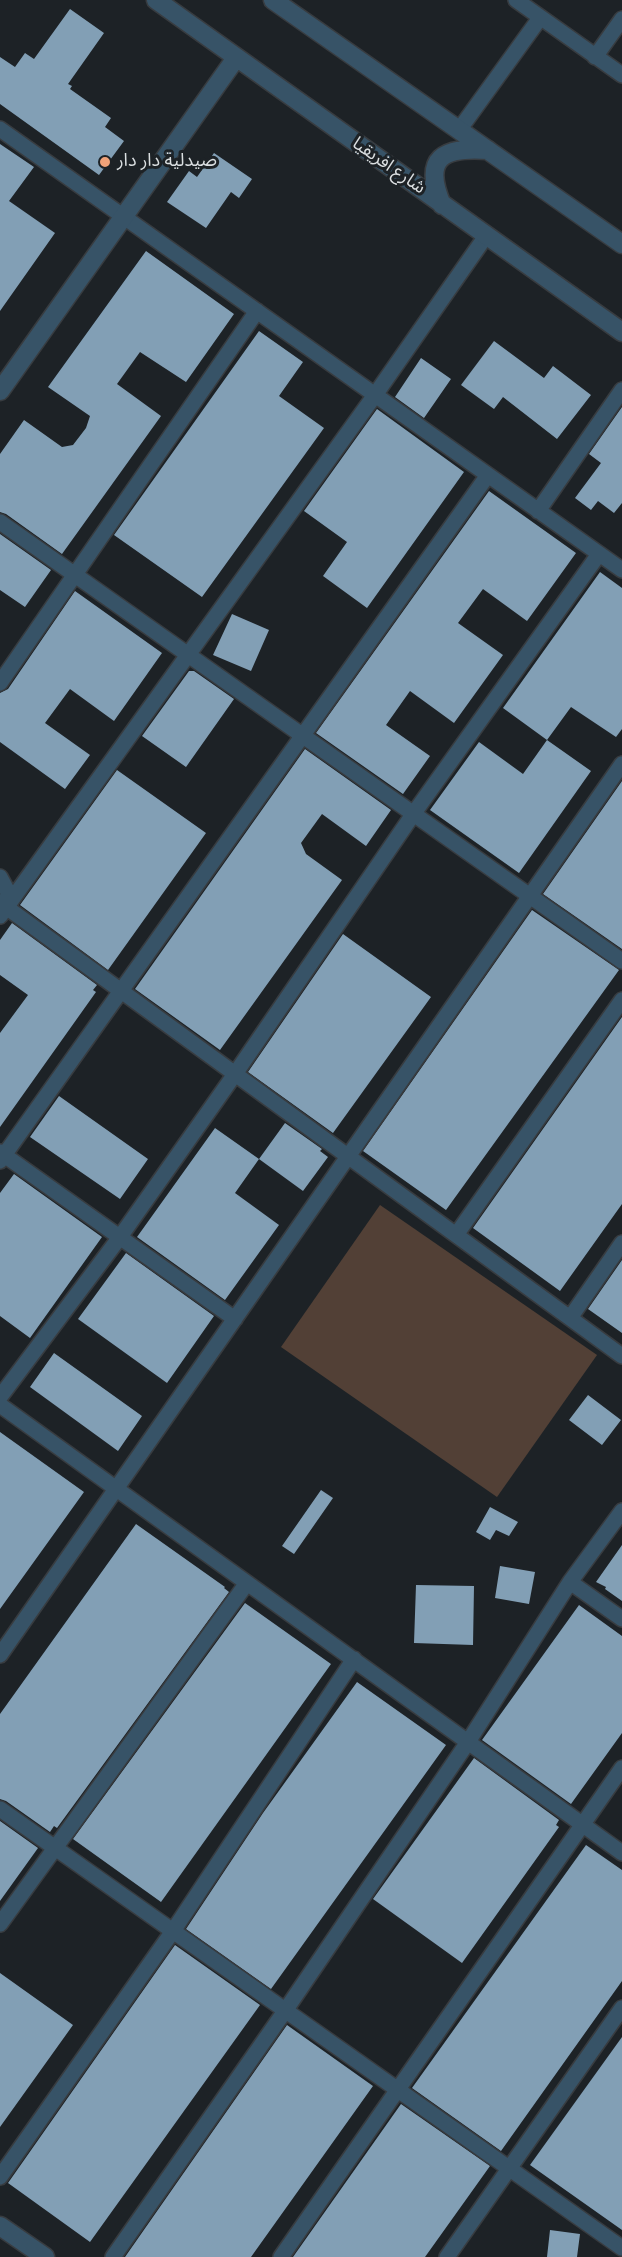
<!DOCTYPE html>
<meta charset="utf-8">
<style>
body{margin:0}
canvas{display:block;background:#1d2226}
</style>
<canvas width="622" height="2257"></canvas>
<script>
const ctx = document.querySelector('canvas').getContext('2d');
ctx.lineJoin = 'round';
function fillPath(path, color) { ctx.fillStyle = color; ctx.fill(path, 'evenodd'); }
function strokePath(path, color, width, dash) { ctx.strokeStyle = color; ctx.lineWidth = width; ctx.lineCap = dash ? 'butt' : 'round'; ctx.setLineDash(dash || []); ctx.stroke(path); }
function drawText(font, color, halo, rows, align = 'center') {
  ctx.font = font + ' Overpass,"Noto Sans Arabic",sans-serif'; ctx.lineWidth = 6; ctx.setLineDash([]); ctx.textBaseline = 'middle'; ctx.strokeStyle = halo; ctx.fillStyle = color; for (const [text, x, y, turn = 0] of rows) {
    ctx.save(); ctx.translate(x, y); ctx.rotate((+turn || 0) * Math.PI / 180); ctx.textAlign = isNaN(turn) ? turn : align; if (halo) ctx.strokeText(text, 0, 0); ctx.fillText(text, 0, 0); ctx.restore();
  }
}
const green = new Path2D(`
 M380,1205l217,150 -100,142 -216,-150z`);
const building = new Path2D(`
 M70,9l34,24 -36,51 4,2 -2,3 41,29 -6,9 19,14 -25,34 -99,-71v-47l15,10 10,-14 9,6z
 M0,144l34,23 -25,34 46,32 -55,78z
 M214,153l38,26 -13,19 -8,-6 -25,36 -39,-26 22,-31 8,6z
 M146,251l88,63 -48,68 -46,-30 -23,32 44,32 -99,138 -56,-40 -6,-2v-58l24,-34 38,27 11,-2 13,-17 4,-12 -42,-29z
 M259,331l44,31 -24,34 45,32 -122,169 -88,-62z
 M494,341l50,37 9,-12 38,29 -34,44 -54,-42 -9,12 -33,-24z
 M421,358l30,21 -27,39 -29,-21z
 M622,407v96l-8,10 -16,-12 -7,9 -16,-12 26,-35 -12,-9z
 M377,409l87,63 -97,136 -44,-32 24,-34 -43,-31z
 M489,491l87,62 -49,68 -44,-32 -25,34 45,32 -49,68 -44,-32 -24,34 44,31 -27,38 -87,-61z
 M0,534l51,36 -26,37 -25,-17z
 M600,572l22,16v141l-6,8 -45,-30 -24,33 -44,-32z
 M75,591l87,62 -48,68 -44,-32 -25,34 45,32 -25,34 -65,-47v-49l8,-4z
 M232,614l37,16 -18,41 -38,-16z
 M189,671h5l40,28 -48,68 -44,-31z
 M547,740l44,31 -72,102 -89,-63 49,-68 44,32z
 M305,749l86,61 -25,36 -44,-32 -21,29 5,11 36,26 -122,170 -85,-61z
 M117,770l89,63 -98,137 -88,-65z
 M622,781v168l-79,-55z
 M532,910l87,60 -173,240 -83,-59z
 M12,923l85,62 -4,5 3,2 -96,135v-94l28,-38 -28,-20v-35z
 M343,934l88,63 -98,136 -85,-61z
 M622,1017v187l-62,87 -87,-63z
 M59,1096l89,63 -28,40 -90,-62z
 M285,1123l37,26 -2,2 8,6 -25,34 -44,-32z
 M215,1128l44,31 -24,34 44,32 -54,75 -88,-63z
 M14,1174l88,63 -72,101 -30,-22v-123z
 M126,1253l88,63 -47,67 -89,-64z
 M622,1260v73l-34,-24z
 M54,1353l88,63 -24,35 -88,-64z
 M588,1395l33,25 -19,25 -33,-25z
 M0,1432l84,60 -84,117z
 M321,1490l12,8 -39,56 -12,-8z
 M490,1507l28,15 -9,14 -13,-6 -6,10 -14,-8z
 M136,1524l89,63 -1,1 5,4 -172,236 -3,-2 -4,6 -44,-31 -6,-2v-85z
 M622,1545v56l-17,-12 1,-2 -10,-5z
 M500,1566l35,6 -6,32 -34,-6z
 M416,1585l58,1 -1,59 -59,-2z
 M245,1603l86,61 -170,238 -88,-63z
 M579,1605l43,31v97l-51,71 -89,-64z
 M357,1682l89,63 -175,244 -85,-60 77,-116z
 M474,1758l85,62 -3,5 3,2 -97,136 -89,-64z
 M0,1821l38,27 -38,53z
 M586,1845l36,25v111l-121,170 -89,-63z
 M175,1945l85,60 -170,237 -82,-59z
 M0,1973l73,52 -73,102z
 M287,2025l86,61 -122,171h-126z
 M622,2037v193l-92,-65z
 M401,2104l89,62 -65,91h-132z
 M550,2230l30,4 -3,23h-30z`);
const minor = new Path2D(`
 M516,0l106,75
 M595,57l27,-38
 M0,129l622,441
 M459,130l81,-112
 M538,511l84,-121
 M0,522l622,439
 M0,683l257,-372
 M0,877l8,15 -2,15 616,449
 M0,916l375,-521 111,-159
 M0,1152l235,167
 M0,1161l488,-686
 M456,1235l166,-235
 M570,1318l52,-75
 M0,1397l120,-160 115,-163 179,-261 185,-259
 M0,1405l622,448
 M570,1582l52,37
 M0,1655l622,-891
 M0,1809l622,439
 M0,1924l247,-341
 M0,2177l173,-246 181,-272
 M113,2257l172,-246 183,-269 102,-160 52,-71
 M281,2257l341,-489
 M447,2257l175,-249`);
const tertiary = new Path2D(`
 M156,0l466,332
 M273,0l349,244
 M442,205c-20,-48 1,-58 46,-55
 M0,391l236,-333
 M0,2226l45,31`);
const markers = [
 [105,162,6,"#f0a279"]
];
const poiNames = [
 ["صيدلية دار دار",117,162]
];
const streetNames = [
 ["شارع افريقيا",388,167,35]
];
fillPath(green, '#524036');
fillPath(building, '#829fb5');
strokePath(minor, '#383c40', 18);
strokePath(tertiary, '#383c40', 21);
strokePath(minor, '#375367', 15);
strokePath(tertiary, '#375367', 18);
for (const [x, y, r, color] of markers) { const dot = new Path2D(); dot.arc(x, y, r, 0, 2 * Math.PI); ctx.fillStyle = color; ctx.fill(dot); strokePath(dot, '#1d2226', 2); }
drawText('18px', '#dbdfe1', '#1d2226', poiNames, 'left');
drawText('18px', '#dbdfe1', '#1d2226', streetNames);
</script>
